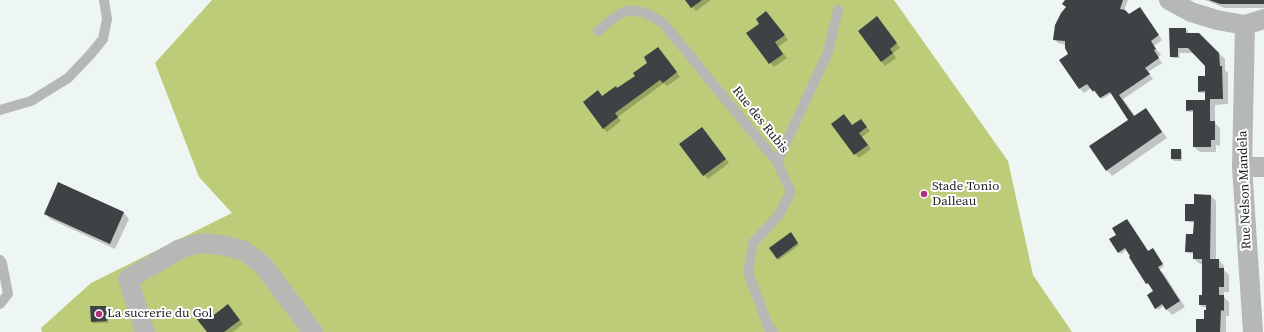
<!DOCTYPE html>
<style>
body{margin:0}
canvas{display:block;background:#eef6f4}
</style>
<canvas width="1264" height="332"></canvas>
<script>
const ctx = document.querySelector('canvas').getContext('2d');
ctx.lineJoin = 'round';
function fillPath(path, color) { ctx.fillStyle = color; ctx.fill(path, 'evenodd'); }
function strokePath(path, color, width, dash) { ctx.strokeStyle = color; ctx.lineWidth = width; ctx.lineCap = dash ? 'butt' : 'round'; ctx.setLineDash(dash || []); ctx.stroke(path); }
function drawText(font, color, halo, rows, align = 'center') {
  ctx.font = font + ' "Source Serif 4",serif'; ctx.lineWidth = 4; ctx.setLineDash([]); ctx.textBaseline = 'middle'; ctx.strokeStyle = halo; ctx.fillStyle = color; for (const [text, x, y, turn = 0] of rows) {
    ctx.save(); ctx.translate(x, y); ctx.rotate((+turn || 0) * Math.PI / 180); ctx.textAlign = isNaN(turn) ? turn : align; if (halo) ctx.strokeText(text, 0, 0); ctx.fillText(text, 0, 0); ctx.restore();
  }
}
const green = new Path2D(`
 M212,0h682l114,161 25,114 39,57h-1030l-1,-4 50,-45 141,-70 -33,-36 -44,-114z`);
const shadow = new Path2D(`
 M686,0h25l-15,11z
 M1066,0h62l-4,11v7l16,-10 22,32 -8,6 7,9 -3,2 4,6 -14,9 5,7 -30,20 12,17 11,-7 5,6 16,23 -55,38 -5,-6 23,-50 -18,-27 -10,6 -11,-11 -7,5 -4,-4 -20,-29 10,-6 -4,-9 -8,-2 -4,-4 13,-32z
 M1205,0h59v8h-39z
 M766,12l22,28 -10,7 9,11 -13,9 -26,-33 13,-10z
 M877,17l23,31 -7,5 3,5 -11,8 -26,-35z
 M1186,29l4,5h9l26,25v11l3,3v31l-13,1v18l5,5v18l-4,-1v7h-16l-6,-5v-35h-5l-2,-2 19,-9v-8h-5l-2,-2 7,-14v-11l-12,-13h-15l1,5h-7l-2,-2z
 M668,60l12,17 -13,9 -3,-3 -46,34 3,4 -14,11 -4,-4v-31z
 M844,115l9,11 11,-2 6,7 -8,6 9,12 -12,9 -27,-34z
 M706,132l23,31 -21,16 -4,-4z
 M1181,150l1,2v9h-8l-2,-2z
 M59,183l65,30 5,6 -14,30 -65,-30 -5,-5z
 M1211,196l5,5v59h3l5,6v4l5,5v17h-5v5l5,5v14h-3v16h-29l8,-12 2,-9v-4h-5l-2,-2 3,-9v-31l-3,-1 -6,-5v-5l-6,-1 -2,-1 7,-17 2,-12 -7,-1 -2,-1 8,-16z
 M1127,220l5,6 17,26 5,-1 10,15 -5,4 5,4 21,33 -13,8 -8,-9 -6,4 -2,-2 -2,-17 -7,-8 -21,-33 -5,4 -2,-2 -2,-17z
 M792,235l7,10 -20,15 -2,-2z
 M106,307l2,2v14h-15l-1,-2z
 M234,313l9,11 -10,8h-25l3,-13z`);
const building = new Path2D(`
 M685,0h17l-11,8z
 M1065,0h58l-3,9 5,1 4,4 11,-7 19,28 -8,6 5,8 -2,1 5,8 -14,10 5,6 -31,21 15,21 12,-8 16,24 -56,39 -17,-25 39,-26 -18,-28 -10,6 -6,-8 -1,2 -6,-8 -8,5 -20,-29 9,-6 -3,-6v-7l-12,-1 2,-15 6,-12 5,-6 -4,-3z
 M1209,0h55v4h-44z
 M766,11l19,24 -10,7 8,12 -14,10 -23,-31 13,-9 -3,-5z
 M877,16l20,27 -7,6 3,4 -12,9 -23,-31z
 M1169,28h17v5h13l20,20 1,13h2l1,33h-13v22h5v19h-4v7h-18v-37l-7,1v-11h19v-9l-7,1v-16h7v-10l-17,-18h-10v9h-8z
 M658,47l19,25 -14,11 -3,-3 -45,33 3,4 -15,12 -20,-27 15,-12 4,6 14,-10 1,2 18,-12 -2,-3 14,-10 -3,-6z
 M844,114l8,11 9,-6 6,8 -8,6 9,12 -14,10 -23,-31z
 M702,127l24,32 -23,17 -24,-32z
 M1171,149h10v10h-10z
 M58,182l66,30 -14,32 -66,-30z
 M1194,194l17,1 -1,64h9v9h5v19h-5v8h5v16l-3,-1 -1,22h-24v-13h8v-9h2v-5h-7v-10h3v-36h-9v-7h-8l1,-18h7l1,-13h-9v-17h9z
 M1127,219l21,32 5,-3 10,16 -5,3 22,34 -14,9 -4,-6 -7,5 -8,-14 6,-4 -5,-8 -2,1 -17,-27 1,-1 -5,-8 -7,5 -9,-14 7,-4 -4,-7z
 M791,232l7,11 -21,16 -8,-11z
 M228,304l12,16 -16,12h-17l-11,-14 9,-7 5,7z
 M90,306h16l1,15 -16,1z`);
const lane = new Path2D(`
 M598,31c26,-23 34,-28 65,-8l114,139 14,30 -13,24 -25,27 -5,29 20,54 5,6
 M0,110l31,-9 37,-23 22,-23 13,-16 4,-20 -3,-19
 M777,162l51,-110 10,-42
 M0,260l2,3 6,31 -8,10`);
const street = new Path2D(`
 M1169,0l22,12 26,8 28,5 19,-6
 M1245,25l-3,142 11,165
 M1242,167h22
 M145,332l-17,-53 52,-30 21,-6 21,2 22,6 19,14 50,67`);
const markers = [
 [924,194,4,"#b0307c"],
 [99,314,4,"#b0307c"]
];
const streetNames = [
 ["Rue des Rubis",760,120,51],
 ["Rue Nelson Mandela",1245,190,-92]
];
const poiNames = [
 ["Stade Tonio",932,187],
 ["Dalleau",932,202],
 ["La sucrerie du Gol",107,314]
];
fillPath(green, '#bdcc79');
fillPath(shadow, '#0003');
fillPath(building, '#3d4344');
strokePath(lane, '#b6b8b6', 10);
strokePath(street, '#b6b8b6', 20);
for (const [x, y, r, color] of markers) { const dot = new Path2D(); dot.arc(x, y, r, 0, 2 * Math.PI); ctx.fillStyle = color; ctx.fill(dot); strokePath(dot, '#fff', 1.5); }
drawText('13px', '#222524', '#fff', streetNames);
drawText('13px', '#222524', '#fff', poiNames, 'left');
</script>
